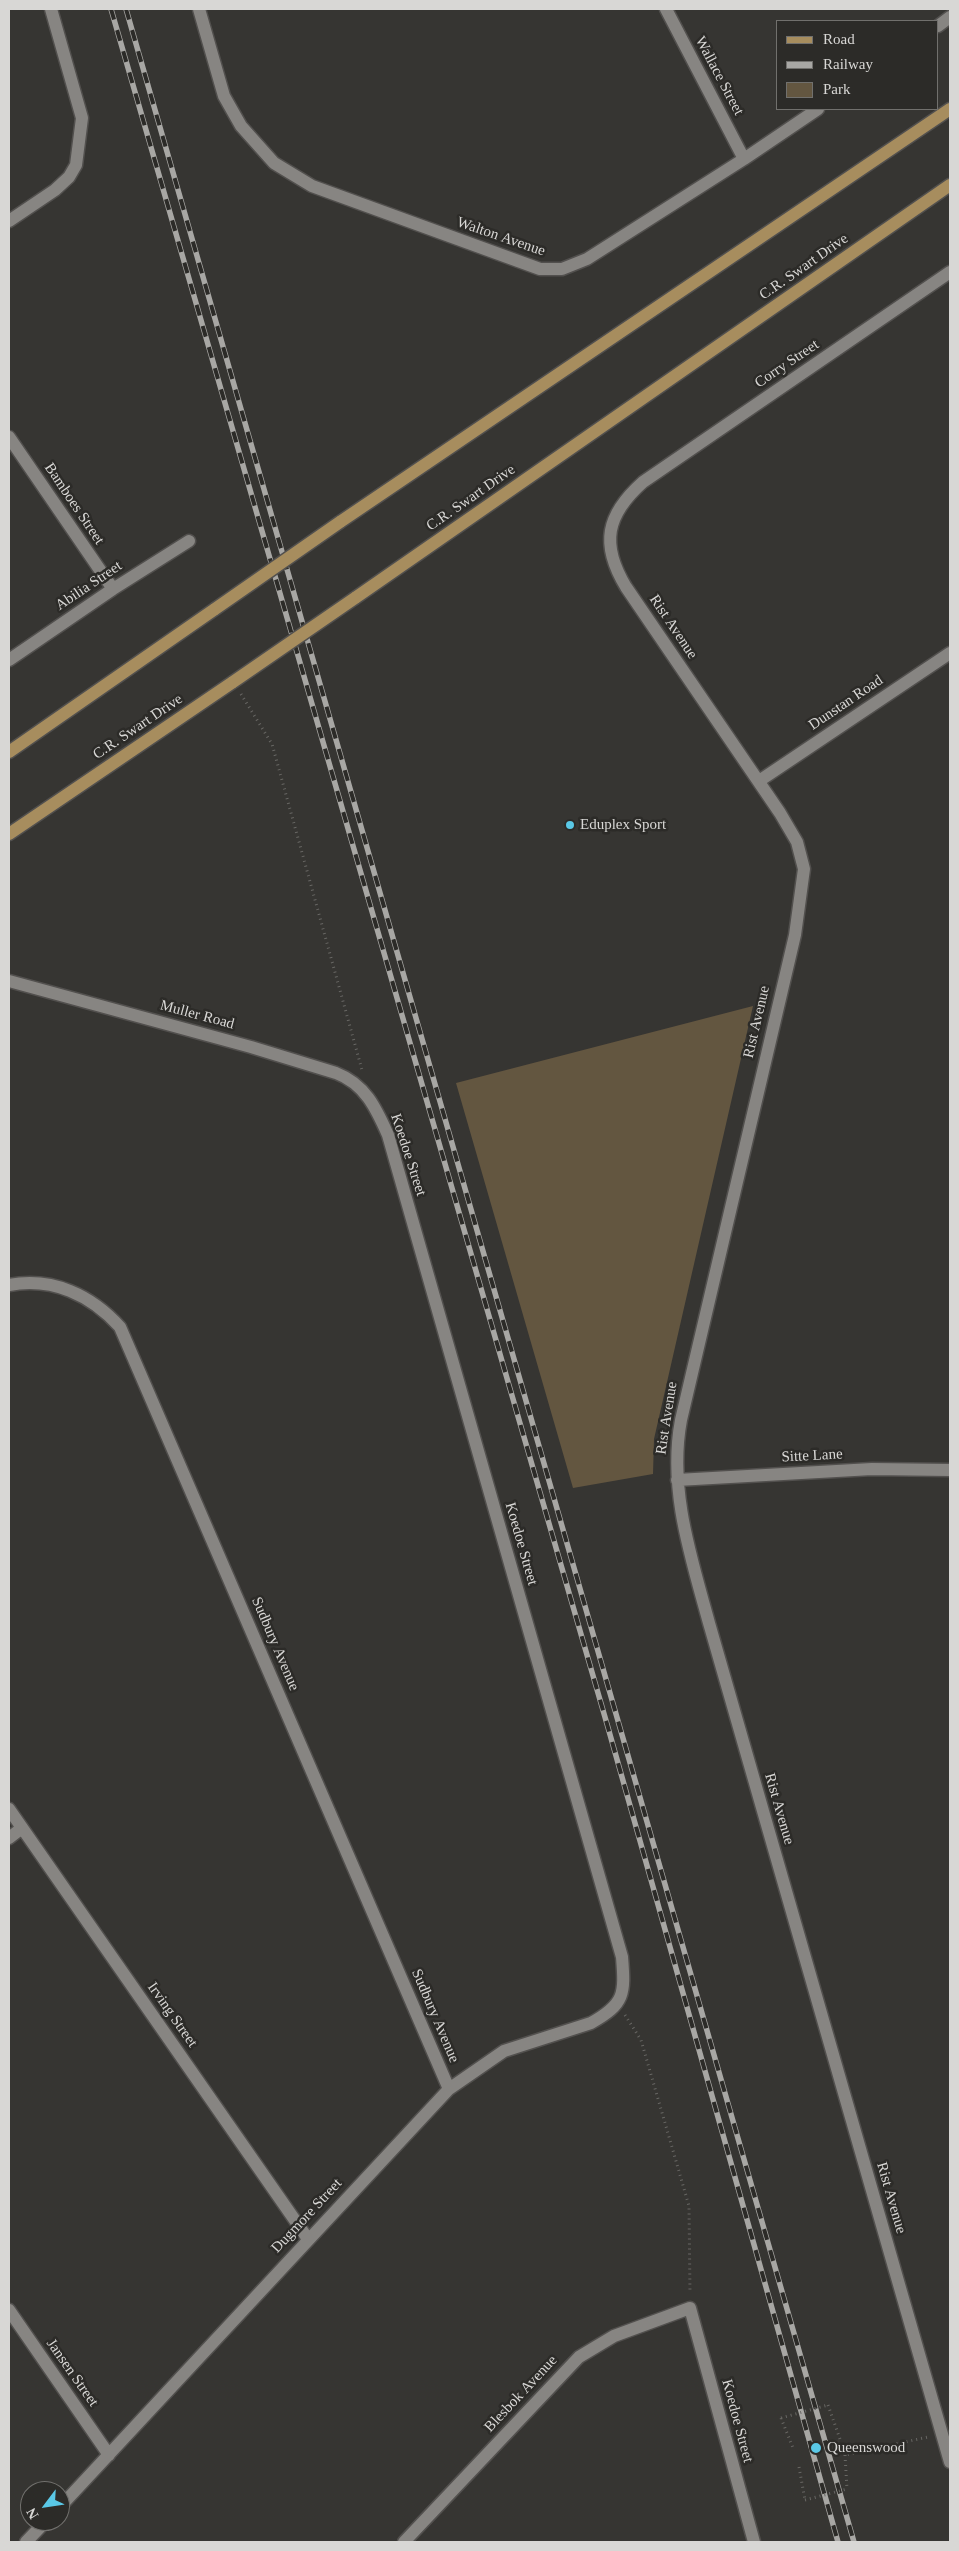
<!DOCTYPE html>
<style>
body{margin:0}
#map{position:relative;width:959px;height:2551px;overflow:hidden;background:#363532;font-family:Georgia,serif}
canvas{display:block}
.frame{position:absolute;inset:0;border:10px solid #d8d7d5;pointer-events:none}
.legend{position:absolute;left:776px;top:20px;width:162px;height:90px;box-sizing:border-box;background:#2c2b28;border:1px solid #71706d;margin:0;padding:6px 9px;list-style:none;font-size:15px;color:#d8d7d5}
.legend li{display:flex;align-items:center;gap:10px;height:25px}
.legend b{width:25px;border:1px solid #71706d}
.north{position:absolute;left:20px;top:2481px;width:50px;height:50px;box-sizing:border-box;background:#2c2b28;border:1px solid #71706d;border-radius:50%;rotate:239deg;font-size:14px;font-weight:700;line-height:20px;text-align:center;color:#d8d7d5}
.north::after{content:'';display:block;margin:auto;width:18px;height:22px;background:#5ac8e6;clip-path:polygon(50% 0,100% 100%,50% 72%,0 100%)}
</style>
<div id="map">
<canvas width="959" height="2551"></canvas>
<div class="frame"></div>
<ul class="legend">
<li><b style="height:6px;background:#a78d5e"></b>Road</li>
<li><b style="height:6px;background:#a8a7a4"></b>Railway</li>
<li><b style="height:14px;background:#635640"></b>Park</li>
</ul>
<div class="north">N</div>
</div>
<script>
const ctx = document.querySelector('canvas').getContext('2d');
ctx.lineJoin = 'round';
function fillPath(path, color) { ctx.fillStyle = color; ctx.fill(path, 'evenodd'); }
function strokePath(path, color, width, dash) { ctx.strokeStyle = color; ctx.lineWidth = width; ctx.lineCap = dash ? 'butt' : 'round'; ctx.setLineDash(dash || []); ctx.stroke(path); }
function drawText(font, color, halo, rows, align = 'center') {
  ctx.font = font + ' Georgia,serif'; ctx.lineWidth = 5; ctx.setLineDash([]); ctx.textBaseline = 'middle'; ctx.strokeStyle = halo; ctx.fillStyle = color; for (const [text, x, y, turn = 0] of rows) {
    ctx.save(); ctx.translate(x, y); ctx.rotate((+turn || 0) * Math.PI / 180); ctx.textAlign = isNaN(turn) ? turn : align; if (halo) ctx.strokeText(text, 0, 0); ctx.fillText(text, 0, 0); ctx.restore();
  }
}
const green = new Path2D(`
 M753,1006l-99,433 -1,35 -80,14 -117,-405z`);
const path = new Path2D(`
 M241,694l31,50 90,326
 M625,2015l16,25 48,166 1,87
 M828,2405l13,37
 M781,2418l12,30
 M833,2445l8,-3 4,13 83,-18
 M845,2455l2,34
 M799,2467l6,33`);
const minor = new Path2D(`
 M199,9l25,87 17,30 33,37 38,23 228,83h22l25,-10 157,-100 74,-50
 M666,9l78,150
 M938,26l12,-9
 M9,221l46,-31 14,-13 7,-12 6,-47 -31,-109
 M950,272l-307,210c-37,33 -43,62 -17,105l154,226 17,29 7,27 -9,66 -114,485c-13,69 10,137 28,203l241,839
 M9,437l104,152
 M9,660l104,-71 76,-48
 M759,781l191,-128
 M9,981l242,66 85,26c29,11 40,35 52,62l234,822c3,37 3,47 -31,66l-87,28 -55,38 -389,418
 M9,1285c44,-8 82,10 111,42l329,762
 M677,1480l195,-11 78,1
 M9,1809l299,430
 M9,1838l13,-10
 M9,2310l100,145
 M26,2542l20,-21
 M404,2542l175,-185 35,-21 76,-28 64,234`);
const major = new Path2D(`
 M340,522l610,-413
 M355,598l595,-413
 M9,752l206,-143
 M9,834l224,-152`);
const rail = new Path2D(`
 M111,9l496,1715 231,818
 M126,9l728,2533`);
const pathBridge = new Path2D(`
 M781,2418l47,-13
 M805,2500l42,-11`);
const majorBridge = new Path2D(`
 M215,609l125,-87
 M233,682l122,-84`);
const markers = [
 [570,825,5,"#5ac8e6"],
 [816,2448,6,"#5ac8e6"]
];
const streetNames = [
 ["Wallace Street",719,76,62],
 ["Walton Avenue",501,237,19],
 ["C.R. Swart Drive",804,267,-35],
 ["Corry Street",787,364,-34],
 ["C.R. Swart Drive",471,498,-35],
 ["Bamboes Street",74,504,56],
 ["Abilia Street",89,586,-34],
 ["Rist Avenue",673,627,56],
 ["Dunstan Road",846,703,-34],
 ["C.R. Swart Drive",138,727,-34],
 ["Muller Road",197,1015,15],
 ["Rist Avenue",757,1022,-77],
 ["Koedoe Street",408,1155,72],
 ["Rist Avenue",667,1418,-81],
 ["Sitte Lane",812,1456,-3],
 ["Koedoe Street",521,1544,74],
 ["Sudbury Avenue",275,1644,67],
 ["Rist Avenue",779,1809,74],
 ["Irving Street",172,2015,55],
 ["Sudbury Avenue",435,2016,67],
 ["Rist Avenue",891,2198,74],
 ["Dugmore Street",307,2216,-47],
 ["Jansen Street",72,2373,55],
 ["Blesbok Avenue",521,2394,-47],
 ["Koedoe Street",737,2421,75]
];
const poiNames = [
 ["Eduplex Sport",580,825],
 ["Queenswood",827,2448]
];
fillPath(green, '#635640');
strokePath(minor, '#52504e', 15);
strokePath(major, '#52504e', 15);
strokePath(path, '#686764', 3, [1, 4]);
strokePath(minor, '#878582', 12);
strokePath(major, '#a78d5e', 12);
strokePath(rail, '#a8a7a4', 5.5);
strokePath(rail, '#2c2b28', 4, [11]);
strokePath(majorBridge, '#52504e', 15, []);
strokePath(pathBridge, '#686764', 3, [1, 4]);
strokePath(majorBridge, '#a78d5e', 12);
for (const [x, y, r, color] of markers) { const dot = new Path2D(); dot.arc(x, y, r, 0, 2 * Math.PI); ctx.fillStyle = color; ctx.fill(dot); strokePath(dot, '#2c2b28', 2); }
drawText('15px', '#d8d7d5', '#2c2b28', streetNames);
drawText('15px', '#d8d7d5', '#2c2b28', poiNames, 'left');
</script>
